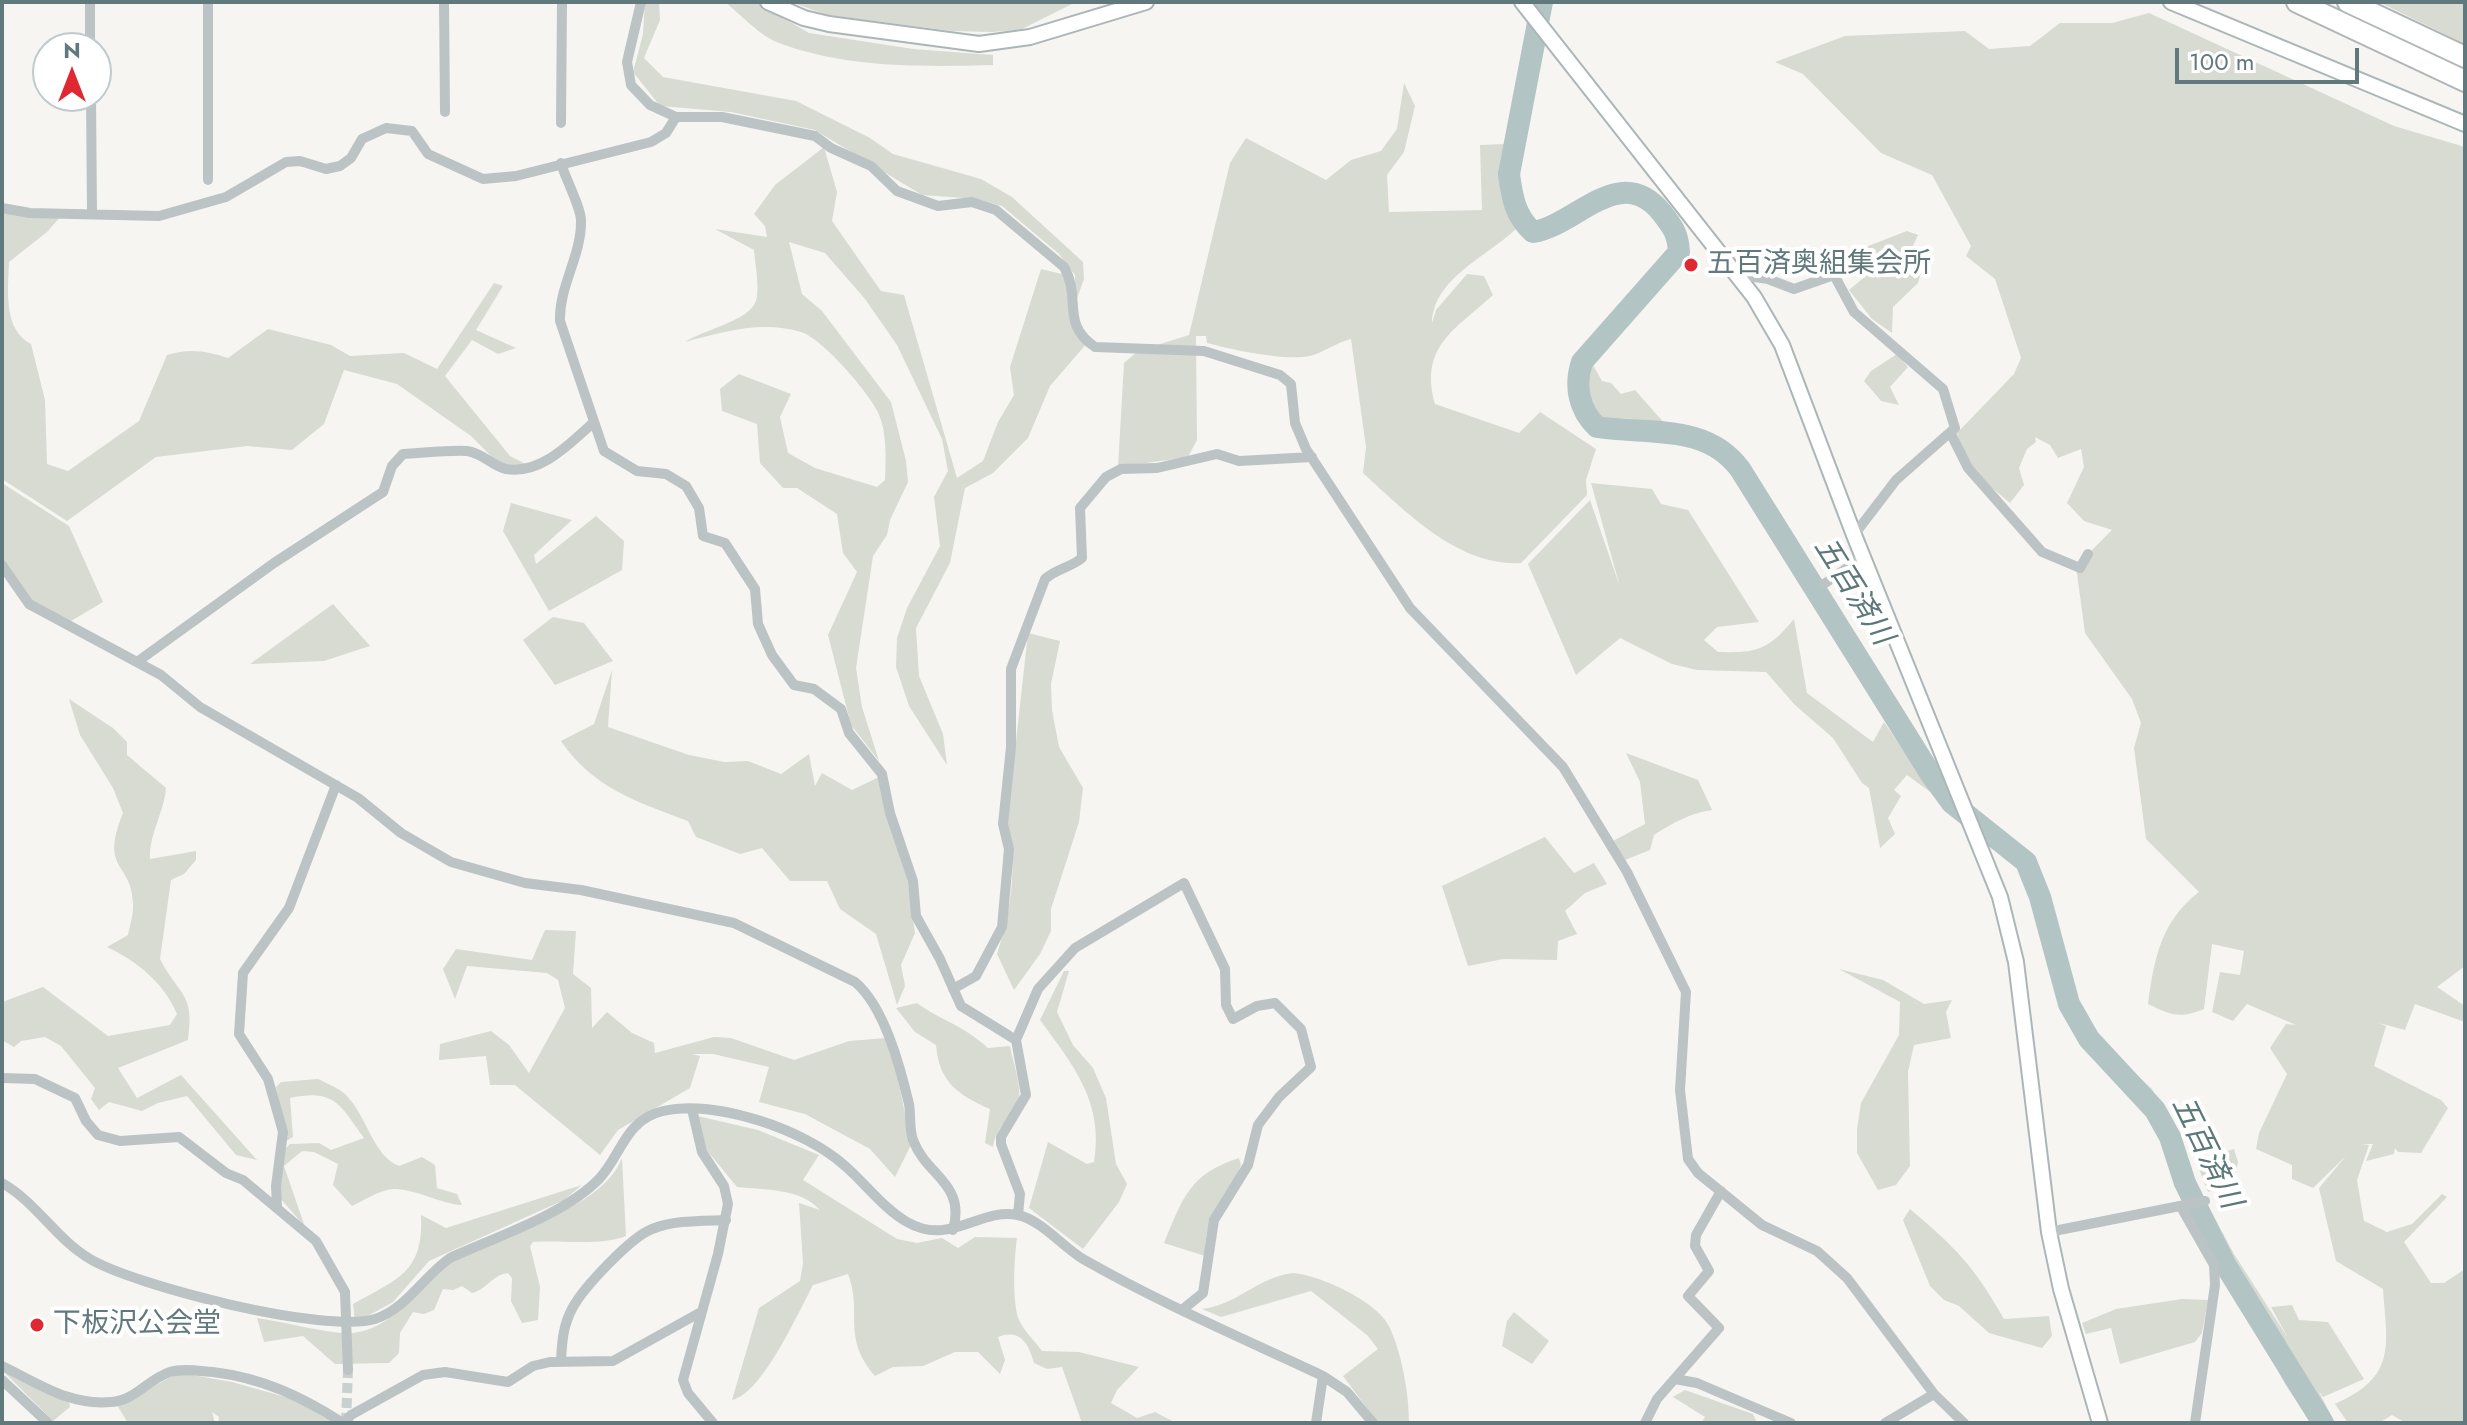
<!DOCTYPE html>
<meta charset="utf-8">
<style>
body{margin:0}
#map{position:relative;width:2467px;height:1425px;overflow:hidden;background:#f6f5f2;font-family:Jost,sans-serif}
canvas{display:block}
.frame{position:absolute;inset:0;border:4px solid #61797d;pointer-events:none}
.north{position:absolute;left:32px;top:32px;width:80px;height:80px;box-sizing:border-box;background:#fff;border:2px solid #c0c9cb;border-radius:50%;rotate:0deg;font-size:22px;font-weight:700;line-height:32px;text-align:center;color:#61797d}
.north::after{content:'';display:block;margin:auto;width:28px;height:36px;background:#e02832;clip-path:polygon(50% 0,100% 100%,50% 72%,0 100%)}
.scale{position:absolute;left:2175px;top:48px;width:184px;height:36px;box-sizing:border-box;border:4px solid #61797d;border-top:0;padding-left:10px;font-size:24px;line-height:28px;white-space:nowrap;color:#61797d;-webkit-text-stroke:6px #fff;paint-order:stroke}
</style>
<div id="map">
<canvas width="2467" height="1425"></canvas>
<div class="frame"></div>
<div class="north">N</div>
<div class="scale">100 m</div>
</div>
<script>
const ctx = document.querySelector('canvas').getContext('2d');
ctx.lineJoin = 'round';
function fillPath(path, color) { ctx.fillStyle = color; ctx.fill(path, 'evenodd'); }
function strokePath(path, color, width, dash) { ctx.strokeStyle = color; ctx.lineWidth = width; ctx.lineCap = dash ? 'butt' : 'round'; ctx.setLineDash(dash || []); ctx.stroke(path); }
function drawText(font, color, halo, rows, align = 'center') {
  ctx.font = font + ' Jost,"Noto Sans JP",sans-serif'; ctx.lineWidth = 8; ctx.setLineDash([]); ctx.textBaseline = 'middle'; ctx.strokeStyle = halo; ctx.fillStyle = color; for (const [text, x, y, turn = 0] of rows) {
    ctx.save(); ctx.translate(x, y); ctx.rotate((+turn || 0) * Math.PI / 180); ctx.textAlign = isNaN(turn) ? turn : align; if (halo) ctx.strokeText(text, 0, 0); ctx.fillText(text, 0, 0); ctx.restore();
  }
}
const green = new Path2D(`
 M645,2h14l1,18 -16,38 19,19 133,24 74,37 23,16 88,25 31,18 71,65 1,17 -9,25v-29l-16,-21 -57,-48 -24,-7 -56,-4 -107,-65 -84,-18 -71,-6 -27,-34 10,-38z
 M725,2h31l53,31 104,16 80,6v10c-69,2 -148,3 -214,-22 -19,-7 -38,-28 -54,-41z
 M791,2h285l-56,28 -29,2 -39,-1 -125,-16z
 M2379,2h86v42z
 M2149,13l245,113 71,21v819l-28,21 28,19v16l-50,-18 -10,26 -26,-7 7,3 -12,40 67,34 7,8 -27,45 -23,-1 -3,-4 -1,6 -28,7 7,-17h-12l8,1 -12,35 7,41 23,11 25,-8 30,-30 5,3 -43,45 27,41h13l21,-14v154h-59l-14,-8 -13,8h-31l-13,-19c62,-28 52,-57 48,-115l-47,-28 -17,-73 27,-32 -33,32 -21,-9v-14l-36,-16 3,-16 28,-59 -17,-26 16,-24 10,1 -49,-21 -14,17 -21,-9 8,-40 20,3 4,-24 -32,-7 -8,65c-24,10 -34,6 -56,-5 6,-45 13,-83 51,-112l-53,-53 -12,-91 7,-25 -9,-24 -47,-66 -9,-67 36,-36 -28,-9 -17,-18 17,-36 -3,-18 -23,9 -8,-13 -15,-8 1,5 -9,7 -8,19 5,17 -14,18 -42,-35 -11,-35 57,-59 7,-16 -26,-79 -29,-23 5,-10 -39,-71 -51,-22 -78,-79 -28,-12 70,-26 120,-5 24,18 41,-3 30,-23h52z
 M1404,83l11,23 -11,46 -17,23 2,37 93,-2 -2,-65 26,-1 -2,46 15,36c-28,29 -86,51 -87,97l4,-13 31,-36 17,2 9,19c-38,35 -74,51 -58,109l84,29 21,-21 56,37 -10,31 1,15 -66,68c-62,4 -115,-51 -158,-90l3,-26 -15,-108c-14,3 -28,14 -41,17 -26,5 -77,-6 -103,-13l-1,-7h-10l1,104 -9,17 -70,10 6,-104 14,-12 51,-16 41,-172 16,-25 80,42 25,-20 30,-9 16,-22z
 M824,147l13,45 -5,29 49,70 23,4 53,183 26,-17 15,-39 16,-27 -4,-28 31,-98 25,6 5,47 17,20 -38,44 -22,52 -35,35 -28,15 -15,75 -34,65 3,48 24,58 4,31 -38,-59 -13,-39 1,-29 10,-30 33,-62 -6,-49 14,-26 -6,-32 -45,-94 -32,-46 -40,-46 -36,-11 13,52 20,17 69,91 15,59 2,21 -18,38 -3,15 -14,21 -17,112 6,39 17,54 -28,-36 -23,-90 29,-63 -14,-19 -6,-39 -40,-26h-14l-23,-25 -3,-39 -35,-13 -2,-22 19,-15 52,20 -11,23 8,36 27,15 62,19 8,-7c1,-21 2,-48 -7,-68 -10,-20 -55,-73 -77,-80 -39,-12 -79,0 -116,10 18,-12 64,-21 71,-41 4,-13 -1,-37 -2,-51l-39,-21 52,8 -2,-11 -11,-12 21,-29z
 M2,209l59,7 -14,16 -38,30c-1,27 -6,68 22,82l14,56 2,64 21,7 71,-50 28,-66c23,-7 39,-4 61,3l40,-29 63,16 19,11 54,-3 33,16 57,-86 9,3 -27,44 40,18 -18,6 -26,-14 -27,36 65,80 20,10 -26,3 -33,-33 -74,-52 -53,-14 -20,54 -32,26 -45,-4 -91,11 -89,64 -65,-42z
 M1907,231l11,4 -8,17 12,17 -4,14 -25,24 -1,26 -20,-14 -23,-29 19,-16 -5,-26z
 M1897,354l11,13 -18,20 9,18 -18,-4 -17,-20 7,-10z
 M1593,365l9,16 9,2 10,11 14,-4 31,35c-12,8 -62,4 -72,-7 -9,-12 -10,-35 -10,-49z
 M2,483l67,43 34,76 -37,22 -34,-18 -30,-44z
 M1591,483l61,6 9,15 27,6 71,112 -42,5 -13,13 14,12c40,1 50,-2 76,-33l13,74 66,49 11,-20 49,72 -26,-19 -13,15 7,6 -13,22 7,16 -15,14 -11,-60 -7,-5 -29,-45 -38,-33 -29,-33 -69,-2 -25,-6 -52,-26 -44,37 -48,-111 62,-64 30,87z
 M511,503l61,17 -38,35 2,9 60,-48 28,25 -2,29 -73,41 -46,-80z
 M333,604l37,42 -46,15 -74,3z
 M553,617l31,6 29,38 -58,24 -32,-45z
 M1028,633l32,8 -9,43 1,26 7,37 24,41 -4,34 -28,87v22l-11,23 -26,36 -17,-36c14,-42 21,-89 10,-132z
 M612,670l-4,57 81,28 35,7 24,-1 33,13 28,-20 6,32 7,-13 30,17 27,-13 28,99 8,57 -14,32 4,21 -8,19 -21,-71 -36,-25 -13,-28h-37l-28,-33 -22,6 -44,-17 -8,-16c-51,-19 -95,-33 -127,-80l33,-17z
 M69,699l44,29 14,14v13l39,33c-2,25 -17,46 -16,71l46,-8v9l-12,14 -13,6 -11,79c19,37 35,33 28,81l-70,28 19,30 44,-23 76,85 -21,-5 -49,-59 -29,7 -16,8 -33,-9 -10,8 -8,-11 4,-11 -34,-42 -16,-9 -24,4 -7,6 -12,-7v-38l41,-15 65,49 62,-11 7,-11c-13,-31 -40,-53 -70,-67l21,-12c2,-10 6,-22 5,-32 -1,-42 -34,-31 -10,-90l-10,-25 -33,-53z
 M1626,753l72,27 14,30c-22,3 -39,13 -58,25l-4,15 -25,10 -12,-19 32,-17 -5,-42z
 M1978,817l42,33 25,35 32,120 19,32 56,52 20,33 19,52 43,80 54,84 -17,-31 21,-2 7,15 29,2 36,57 -41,18 -5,-7 17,33h-24l-26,-39 -93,-173 -29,-73 -19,-33 -39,-38 -34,-46 -45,-150 -40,-38z
 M1545,837l29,36 20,-10 13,21 -22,9 -20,18 12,23 -19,7 -1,19 -54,-1 -35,7 -26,-80z
 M545,930l31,1 -3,43 18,14 1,40 15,-16 25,21 22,10 1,10 59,-16 17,1 63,22 55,-19 37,-3 10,30 15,77 -16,32 -25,-28 -65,-35 -46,-12 10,-35 -56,-13h-21l8,2 -10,32 -72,42 -18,25 -85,-70h-25l-4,-29 -47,4 1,-16 51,-13 18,14 20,28 36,-65 -7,-28 -11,-7 -80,-7 -12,33 -12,-30 13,-20 76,11z
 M1839,969l44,11 41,24 28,-4 -6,12 5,26 -37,7 -6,27 2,94 -14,19 -18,5 -21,-37v-24l4,-26 38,-68 1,-33z
 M1064,971h5l-12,41 16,33 20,23 13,30 10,66 11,20 -8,18 -36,47 -54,-41 19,-66 39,22 7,-2c10,-59 -20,-96 -54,-142z
 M917,1003c24,18 45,21 71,45l22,-2c3,17 13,42 8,58 -6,17 -21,18 -25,43l-8,-4 5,-34c-32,-14 -51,-27 -54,-64l-21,-13 -19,-24z
 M318,1079c10,5 21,9 28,16 21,21 27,61 53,71l23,-9 13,8 2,23 20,6 5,11c-22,-1 -56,-21 -75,-15 -12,3 -24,11 -35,16l-19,-21 5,-21 -24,-12 -12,-1 -18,15 21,61 -24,-28v-46l9,-9 29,-1 12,7 33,-12c-24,-33 -29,-50 -74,-40l3,39 -7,4 -10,-54 5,-5z
 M693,1115l65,15 61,25 -16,25 94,59 20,4 25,-5 16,10 17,-11 42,1c-3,20 -5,65 2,82 5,11 16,21 23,31l37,1 60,15 -22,23 -6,13 26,15 18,-6 21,11h-94l-20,-56 -15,2 -13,-6c-5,-19 -14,-35 -36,-26l7,23 -5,14 -22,-22h-23l-32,14 -30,1 -18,9c-34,-40 -12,-62 -27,-102l-35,11c-15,28 -51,109 -81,115l27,-92 41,-27 3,-18 -4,-60 21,7c-19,-22 -56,-20 -83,-23l-32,-39z
 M2234,1149l4,13 -3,16 -12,10 -15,4 -12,-31z
 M622,1158l4,78c-25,10 -64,4 -93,6l-3,4 10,41 -2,33 -16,3 -11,-22 1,-23 -4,-5c-16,2 -22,17 -36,20l-10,-7 -9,4 -10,-1 -9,21 -10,4 -11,-2 -13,21 -1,20 -10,10 -54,1 -32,-28 -39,6 -7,-24c24,3 75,17 96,15 48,-6 64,-53 101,-74 48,-29 146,-46 168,-101z
 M1239,1158l2,7c-17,41 -35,42 -36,91l-41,-13c19,-45 25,-69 75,-85z
 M582,1185l-18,15 -135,61 -36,41 -38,21 -2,-19c44,-25 71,-31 68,-89l25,13z
 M1910,1209c46,39 64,57 94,110l45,-3 3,20 -10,12 -53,-15 -30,-27 -15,-6 -14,-14 -27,-66z
 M1293,1273c26,2 84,28 96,53 13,28 20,67 20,97h-31l-35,-47 35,-27 -11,-14 -56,-44 -90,26 -19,-8c35,-4 56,-32 91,-36z
 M2182,1299l26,1 -6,33 -7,9 -75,22 -9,-36 -25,6 -4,-11 34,-14z
 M1514,1312l35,29 -17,23 -30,-18 5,-25z
 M4,1372l65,30 1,5 -17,14z
 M181,1373l51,9 64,18 38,23h-116l1,-6 -7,-5 3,11h-87l-11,-18c24,-7 40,-24 64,-32z
 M1685,1390l68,24 4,9h-56l4,-6 -32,-20z`);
const river = new Path2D(`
 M1542,2l-33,172c3,23 6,42 24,58 44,-7 87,-71 129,-19 11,14 16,21 17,39l-97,110c-8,24 -3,48 15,65 52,8 109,-4 143,42l190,304 22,30 74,59 14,35 29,107 20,35 66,71 15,27 15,46 41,83 97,157`);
const streetTunnel = new Path2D(`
 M346,1423l2,-53`);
const street = new Path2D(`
 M90,2v46
 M208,2v178
 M444,2l1,110
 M641,2l-14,60 4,23 19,20 26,12h46l93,19 16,12 40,18 26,25 41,15 34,-4 24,8 68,57c18,32 -4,56 31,80l109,4 76,24 11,9 4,39 11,26 104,159 153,159 64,105 59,120 -6,98 8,69 10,14 64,52 55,26 30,27 87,116 30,29
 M91,96l1,117
 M561,123l1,-121
 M561,163c4,15 21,46 20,59 0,35 -22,64 -21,99l44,130 33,20 29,3 20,12 13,22 4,28 22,7 30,46 3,35 14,31 22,30 20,4 27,20 8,24 33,41 8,39 23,68 3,35 24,43 21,47 55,34 10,55 -25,42v7l19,50 -2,21
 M2,208l28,5 129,3 67,-19 60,-35 14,-1 26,8 14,-3 11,-8 11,-19 24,-11 26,3 16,23 55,25 33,-3 135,-34 15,-9 10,-16
 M1734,274l34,5 26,10 40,-14 20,37 89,77 12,39 -59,52 -42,55
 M1951,434l17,34 74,84 38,16 8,-14
 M2,565l27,39 132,71 39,32 158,91 43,35 50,29 74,21 56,7 153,33 121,59c29,24 45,84 54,122 2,11 0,25 4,36 14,37 53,43 40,90
 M1824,584l40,-28
 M137,662l137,-99 109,-71 9,-26 11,-12c21,-1 43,-4 64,-3 16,2 25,15 39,18 35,6 64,-26 87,-46
 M953,989l23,-13 26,-49 7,-78 -6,-25 8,-77v-78l34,-90c12,-11 25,-11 37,-21l-2,-50 26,-31 15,-8 36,-1 60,-14 22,7 73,-4
 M1016,1040l22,-51 37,-41 109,-65 41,86 1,36 7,14 24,-13 18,-3 26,26 10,38 -32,30 -21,28 -10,40 -34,55 -11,73 -21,17
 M2,1078l33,1 40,19 11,23 12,14 22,6 59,-4 47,36 17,7 73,61 29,51 3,78
 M692,1109l10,43 22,34 4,18 -10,50 -35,126 5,13 25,30
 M2,1183c34,19 54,56 88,76 46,27 235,75 285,60 31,-10 49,-43 75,-61 45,-21 114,-43 149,-79 23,-25 26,-59 64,-68 53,-12 142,19 181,54 20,17 40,44 63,57 43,25 73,-15 111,-7 23,5 45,32 65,44 77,44 159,79 240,117l24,16 26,31
 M277,1206l-1,-20 7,-54 -15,-53 -29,-45 4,-61 46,-65 47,-123
 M2181,1207l33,58 1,20 -20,138
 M2049,1232l156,-31
 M561,1361c1,-20 2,-36 12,-54 11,-20 58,-70 79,-78 23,-9 49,-8 74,-9
 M2,1366c36,17 67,40 109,36 24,-1 37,-23 59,-30 13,-4 29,-1 43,0 49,6 88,24 130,51
 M1675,1379l22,4 94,40
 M2,1380l46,43
 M344,1423l7,-8 72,-40 22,-3 63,10 25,-16 17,-4 63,-1 88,-49
 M1316,1423l7,-47
 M1645,1423l12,-24 62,-71 -31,-32 21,-25 -14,-25 1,-11 25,-44
 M1885,1423l49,-29`);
const secondary = new Path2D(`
 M768,2l36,16 25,6 150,20 51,-7 116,-35
 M1522,2l232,295 28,48 72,190 146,362 16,65 33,270 12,57 39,134
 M2171,2l294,122`);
const highway = new Path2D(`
 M2297,2l168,79
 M2348,2l117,55`);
const markers = [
 [1691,265,8,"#e02832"],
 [37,1325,8,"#e02832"]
];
const poiNames = [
 ["五百済奥組集会所",1707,265],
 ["下板沢公会堂",53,1325]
];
const waterNames = [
 ["五百済川",1852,592,58],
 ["五百済川",2205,1153,64]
];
fillPath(green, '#d7dbd2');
strokePath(river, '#b3c4c4', 22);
strokePath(streetTunnel, '#c9d0cf', 10, [10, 5]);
strokePath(secondary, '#acb6b8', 18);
strokePath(highway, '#b0b6b8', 24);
strokePath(street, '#bcc3c5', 10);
strokePath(secondary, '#fff', 14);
strokePath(highway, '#fff', 20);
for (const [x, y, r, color] of markers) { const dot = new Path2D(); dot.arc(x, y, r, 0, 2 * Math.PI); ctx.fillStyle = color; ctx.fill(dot); strokePath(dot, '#fff', 3); }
drawText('28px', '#61797d', '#fff', poiNames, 'left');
drawText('italic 30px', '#5c7878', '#fff', waterNames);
</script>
